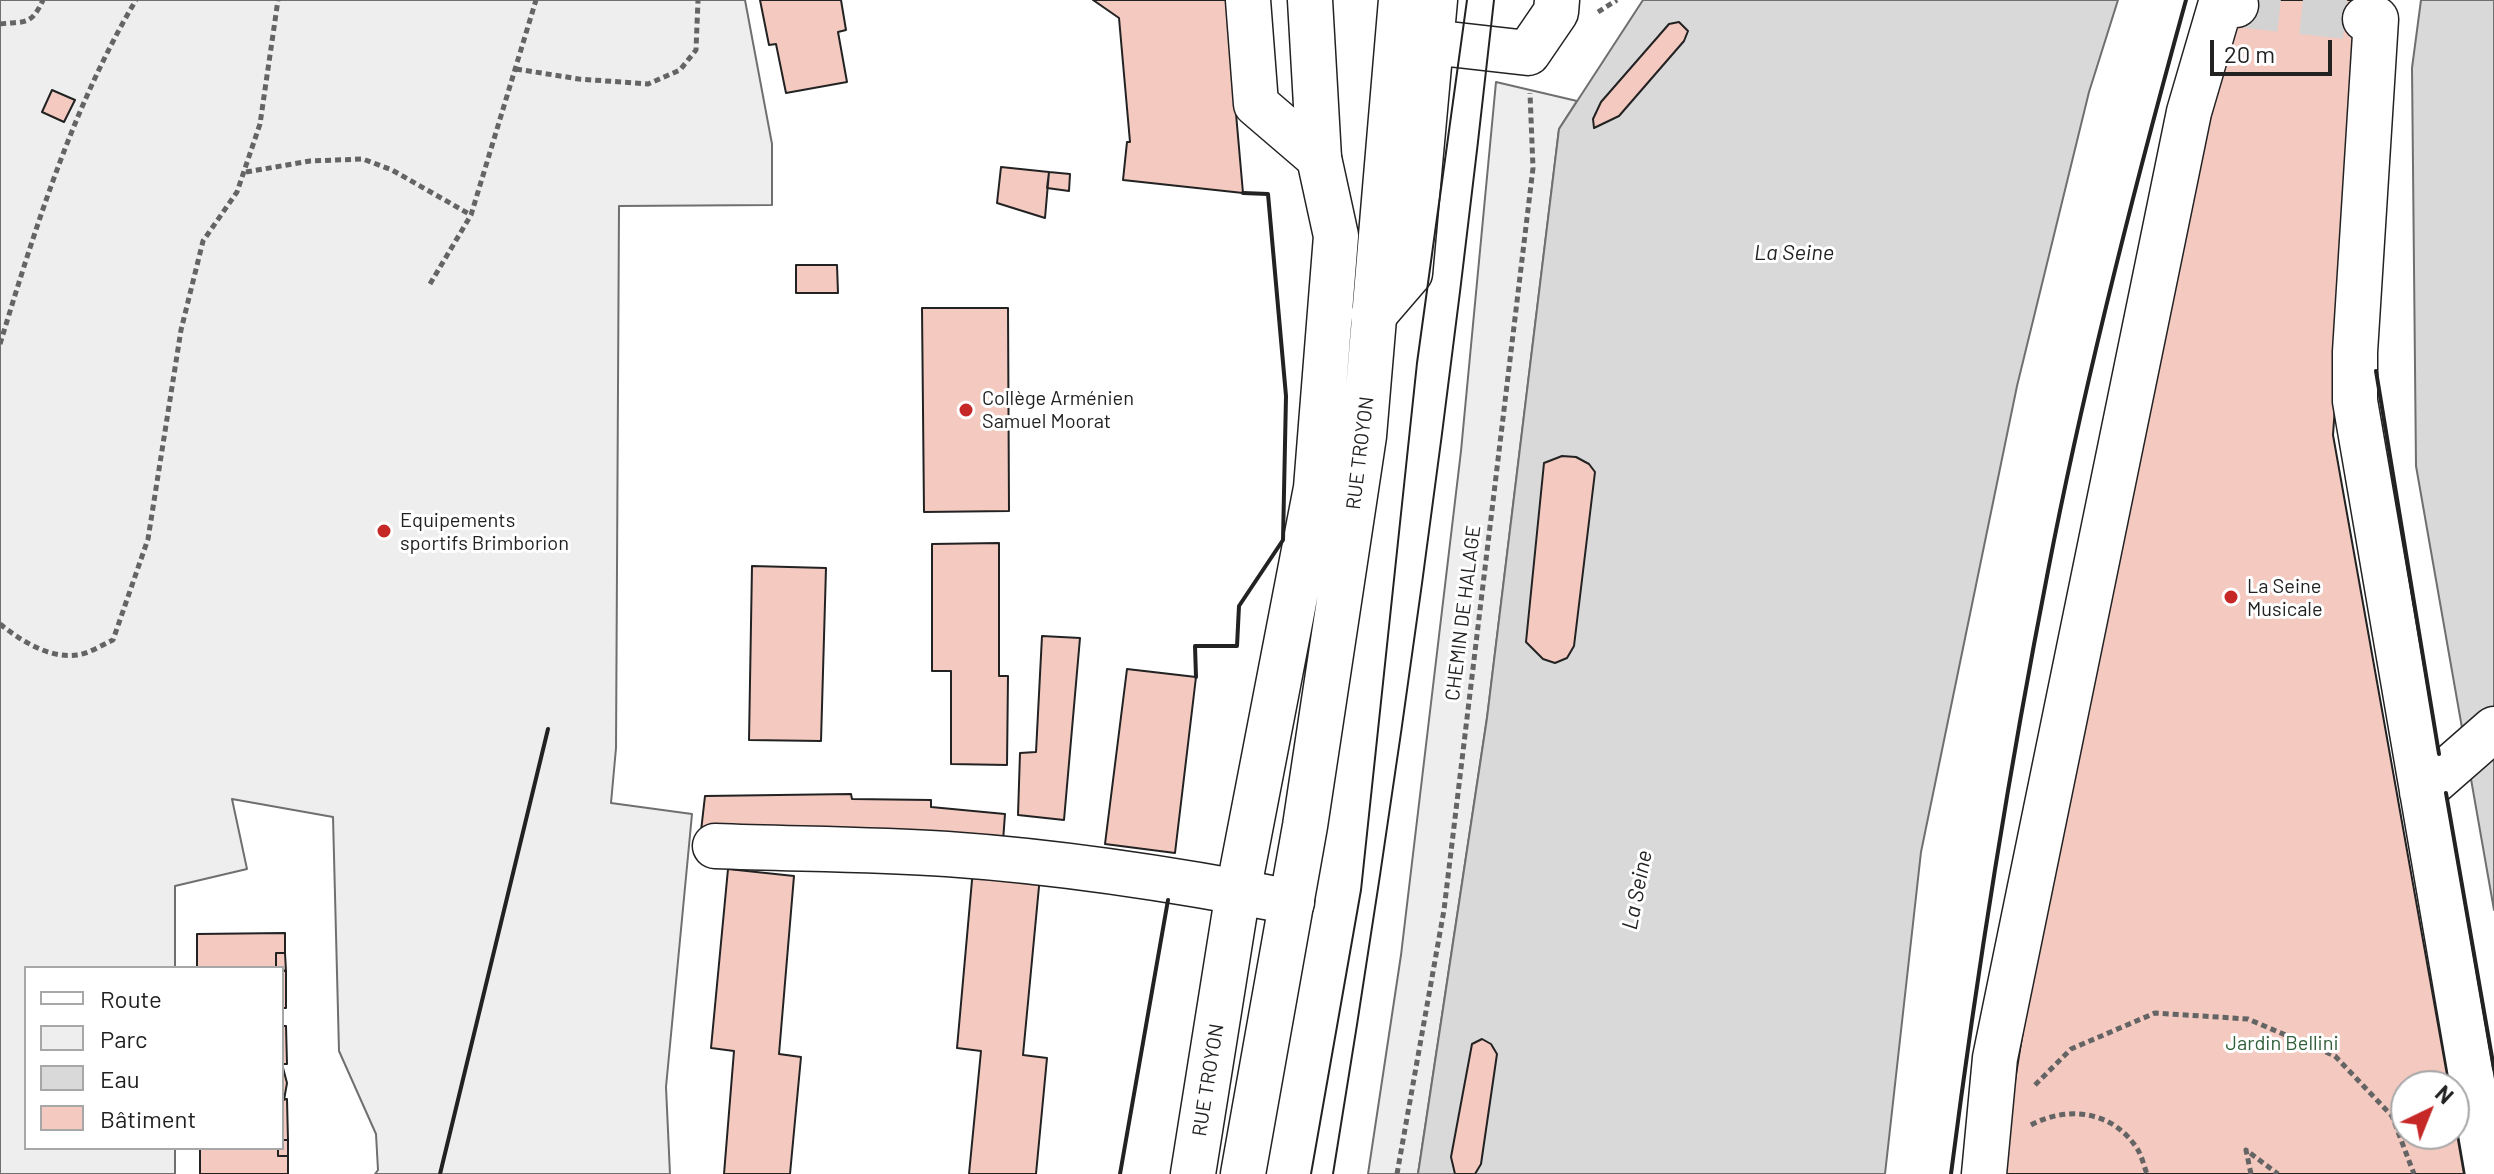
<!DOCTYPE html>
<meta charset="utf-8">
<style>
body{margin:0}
#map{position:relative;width:2494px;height:1174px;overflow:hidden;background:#fff;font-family:Barlow,sans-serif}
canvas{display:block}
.legend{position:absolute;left:24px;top:966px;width:260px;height:184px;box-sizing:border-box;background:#fff;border:2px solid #a7a7a7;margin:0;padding:10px 14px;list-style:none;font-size:24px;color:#222}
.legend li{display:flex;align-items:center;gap:16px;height:40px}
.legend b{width:40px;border:2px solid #a7a7a7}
.north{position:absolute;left:2390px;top:1070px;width:80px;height:80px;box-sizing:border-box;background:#fff;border:2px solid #a7a7a7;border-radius:50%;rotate:43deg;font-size:22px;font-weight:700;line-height:32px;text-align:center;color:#222}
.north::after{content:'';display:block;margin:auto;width:28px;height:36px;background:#c62828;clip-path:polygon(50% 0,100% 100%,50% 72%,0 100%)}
.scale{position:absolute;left:2210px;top:40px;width:122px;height:36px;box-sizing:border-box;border:4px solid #222;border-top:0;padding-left:10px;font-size:24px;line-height:28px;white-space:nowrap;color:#222;-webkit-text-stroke:6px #fff;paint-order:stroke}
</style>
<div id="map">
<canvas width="2494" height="1174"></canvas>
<ul class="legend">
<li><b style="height:10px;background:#fff"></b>Route</li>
<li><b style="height:22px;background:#eee"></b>Parc</li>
<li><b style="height:22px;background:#d9d9d9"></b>Eau</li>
<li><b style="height:22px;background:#f3c9c0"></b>Bâtiment</li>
</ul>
<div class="north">N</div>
<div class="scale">20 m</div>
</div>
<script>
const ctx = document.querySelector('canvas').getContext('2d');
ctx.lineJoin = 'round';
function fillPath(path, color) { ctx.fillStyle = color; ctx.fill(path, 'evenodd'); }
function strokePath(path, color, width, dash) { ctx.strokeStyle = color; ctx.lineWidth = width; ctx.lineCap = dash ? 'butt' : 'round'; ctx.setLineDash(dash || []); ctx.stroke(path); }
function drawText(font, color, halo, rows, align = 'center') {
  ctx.font = font + ' Barlow,sans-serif'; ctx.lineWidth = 6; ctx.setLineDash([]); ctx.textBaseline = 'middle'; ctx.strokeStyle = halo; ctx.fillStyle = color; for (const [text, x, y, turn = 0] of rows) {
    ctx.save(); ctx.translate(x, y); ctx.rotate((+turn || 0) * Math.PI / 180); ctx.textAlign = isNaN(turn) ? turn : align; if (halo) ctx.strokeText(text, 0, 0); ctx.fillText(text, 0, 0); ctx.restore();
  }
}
const green = new Path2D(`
 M0,0h745l27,144v61l-153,1 -3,542 -5,55 81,11 -26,273 4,87h-295l3,-4 -2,-36 -37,-83 -6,-234 -101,-18 15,70 -72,17v82h-149v180h149v26h-175z
 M1496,82l81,19 -18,28 -72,589 -69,456h-50l33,-219 60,-504z`);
const water = new Path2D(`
 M1643,0h475l-29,92 -72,294 -96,466 -36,322h-467l69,-456 72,-589z
 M2421,0h73v910l-78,-444 -4,-398z`);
const building = new Path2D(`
 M760,0h81l5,30 -8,2 9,50 -61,11 -10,-49 -7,1z
 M1093,0h133l17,193 -120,-13 4,-38h3l-11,-124z
 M2242,0h122l-31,435 116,651h-43v48h48v-17l10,57h-464l59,-367 104,-514z
 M1679,22l9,9 -4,10 -65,75 -25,12 -1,-9 8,-17 68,-78z
 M52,90l23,10 -11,22 -22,-10z
 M1001,167l48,5 -4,46 -48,-15z
 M1049,172l21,2 -1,17 -22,-3z
 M796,265h41l1,28h-42z
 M922,308h86l1,203 -85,1z
 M1562,456l14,1 13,7 6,8 -21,174 -7,12 -12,5 -12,-4 -17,-17 18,-179z
 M999,543v133h9l-1,89 -56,-1v-93h-19v-127z
 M752,566l74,2 -5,173 -72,-1z
 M1042,636l38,2 -16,182 -46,-5 2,-62 16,-1z
 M1127,669l69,8 -21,176 -70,-9z
 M851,794l1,5 79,1v7l74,7 -2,27 -302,-10 4,-35z
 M728,869l66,7 -15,178 22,3 -11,117h-66l10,-123 -23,-3z
 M973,869l67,7 -17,179 24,3 -11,116h-67l12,-123 -24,-3z
 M285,933v20h-9v15h-79v-34z
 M276,953h9l1,18 -10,-3z
 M282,971h4v37h-4z
 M282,1026h4l1,38h-5z
 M1482,1039l9,5 6,10 -16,110 -6,10h-20l-4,-17 21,-113z
 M282,1064l5,19 -3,17h-2z
 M287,1099l1,41h-6v-40z
 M282,1140h6v16h-10v-8h4z
 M200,1148h78v8h10v18h-88z`);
const minorTunnel = new Path2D(`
 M2236,5l129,14`);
const path = new Path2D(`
 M1598,12l19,-12
 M0,24c25,-3 31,2 43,-24
 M516,69l63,10 69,5 32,-14 16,-20 2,-50
 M246,172l64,-11 53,-2 29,11 79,45
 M430,284l41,-69 65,-215
 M0,344c36,-118 73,-238 136,-344
 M0,624c20,16 49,35 77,31 11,-1 25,-10 36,-15l35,-101 33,-209 22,-89 34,-49 23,-68 18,-124
 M2035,1085l36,-36 84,-36 93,6 87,37 57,60 22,58
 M2031,1125c37,-20 83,-14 107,25 4,7 6,16 9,24
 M1397,1174l47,-264 89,-742 -3,-75
 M2251,1174l-5,-24 32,24`);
const minor = new Path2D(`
 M1248,0l8,104 63,54
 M2365,19h11l-21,333v49l133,773
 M1431,42l97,11 28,-41 1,-12
 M1373,316l37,-43 25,-273
 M2422,792l72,-63
 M715,846c77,3 155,3 232,8 115,8 232,26 345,48
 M1984,1174l11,-116 194,-946 32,-109 15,2`);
const major = new Path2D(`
 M1193,1174l45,-282 78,-404 20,-252 -17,-78 -9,-158
 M1243,1174l62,-348 59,-390 37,-436`);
const tram = new Path2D(`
 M1311,1174l50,-284 56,-527 50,-363
 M1333,1174c64,-390 118,-781 161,-1174`);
const wall = new Path2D(`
 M2376,371l63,383
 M1196,677l-1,-31h42l2,-40 44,-66 3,-144 -18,-202 -25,-1
 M2446,793l48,276
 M440,1174l108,-445
 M1120,1174l48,-274
 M1951,1174c26,-202 58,-403 97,-603 37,-192 86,-383 138,-571`);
const markers = [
 [966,410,8,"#c62828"],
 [384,531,8,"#c62828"],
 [2231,597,8,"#c62828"]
];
const poiNames = [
 ["Collège Arménien",982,398],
 ["Samuel Moorat",982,421],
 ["Equipements",400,520],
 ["sportifs Brimborion",400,543],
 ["La Seine",2247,586],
 ["Musicale",2247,609]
];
const streetNames = [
 ["RUE TROYON",1360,453,-83],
 ["CHEMIN DE HALAGE",1463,613,-83],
 ["RUE TROYON",1208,1080,-81]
];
const parkNames = [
 ["Jardin Bellini",2282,1043]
];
const waterNames = [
 ["La Seine",1794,253],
 ["La Seine",1637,890,-79]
];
fillPath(green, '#eee');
strokePath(green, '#6f6f6f', 2);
fillPath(water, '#d9d9d9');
strokePath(water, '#6f6f6f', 2);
fillPath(building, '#f3c9c0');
strokePath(building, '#222', 2);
strokePath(minorTunnel, '#d3d3d3', 44, [44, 22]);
strokePath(minor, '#222', 47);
strokePath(major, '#222', 47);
strokePath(path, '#646464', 5, [6, 4]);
strokePath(minor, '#fff', 44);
strokePath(major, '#fff', 44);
strokePath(tram, '#222', 2);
strokePath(wall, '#222', 4);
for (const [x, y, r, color] of markers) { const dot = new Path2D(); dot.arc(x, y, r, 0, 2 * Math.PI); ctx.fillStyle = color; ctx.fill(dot); strokePath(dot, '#fff', 3); }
drawText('20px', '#222', '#fff', poiNames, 'left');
drawText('20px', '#222', '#fff', streetNames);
drawText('20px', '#2f5e38', '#fff', parkNames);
drawText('italic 22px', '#222', '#fff', waterNames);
</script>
